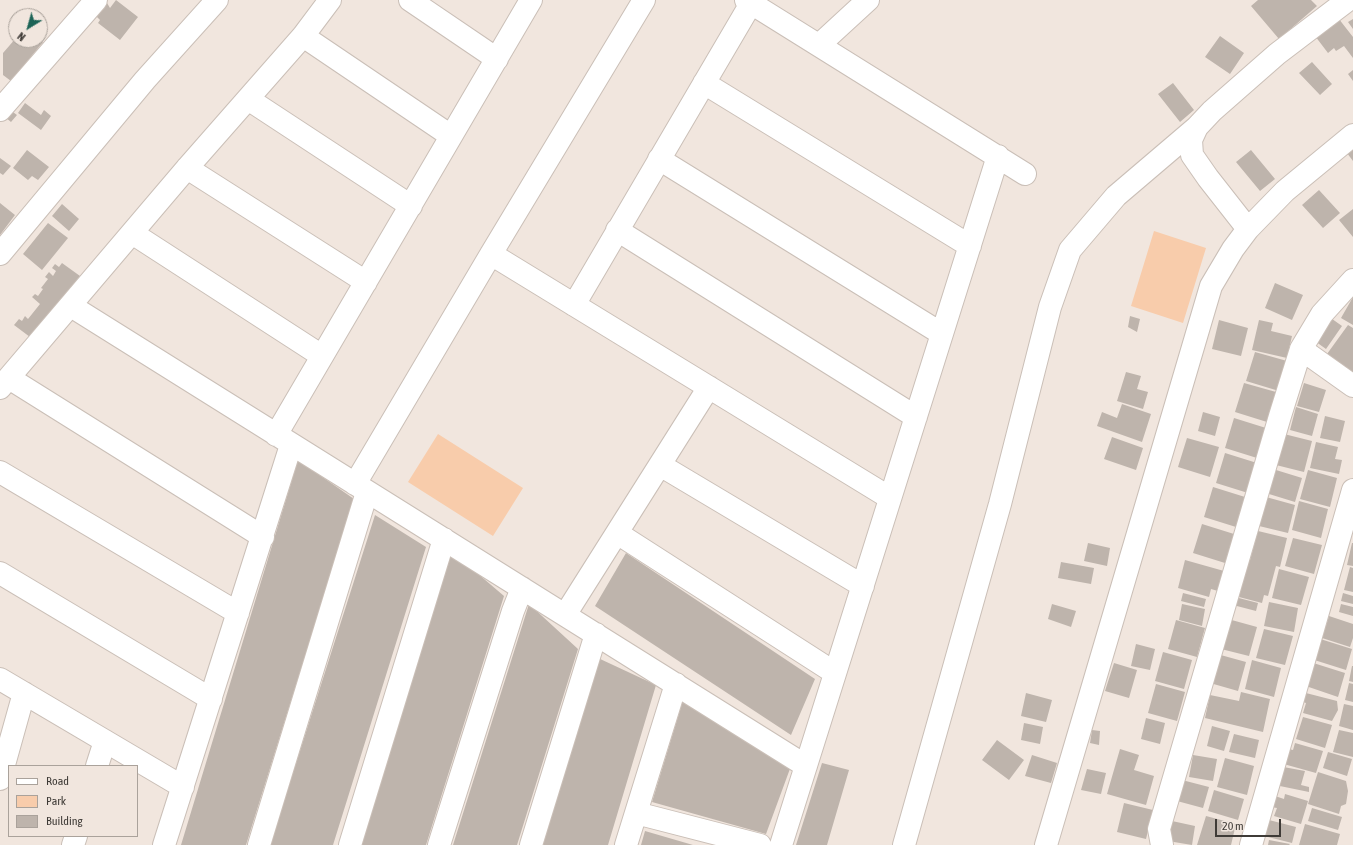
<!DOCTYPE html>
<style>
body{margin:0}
#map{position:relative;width:1353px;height:845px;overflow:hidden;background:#f1e6de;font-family:"Asap Condensed",sans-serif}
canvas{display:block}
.legend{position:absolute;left:8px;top:765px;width:130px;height:72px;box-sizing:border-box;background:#f1e6de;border:1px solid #aaa29b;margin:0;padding:5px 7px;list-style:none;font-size:12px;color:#3f3b37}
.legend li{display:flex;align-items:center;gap:8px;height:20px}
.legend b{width:20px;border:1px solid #aaa29b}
.north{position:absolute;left:8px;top:8px;width:40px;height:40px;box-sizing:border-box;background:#f1e6de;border:1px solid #aaa29b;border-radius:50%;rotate:217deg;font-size:11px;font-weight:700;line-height:16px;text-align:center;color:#3f3b37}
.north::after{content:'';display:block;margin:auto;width:14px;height:18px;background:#1d6457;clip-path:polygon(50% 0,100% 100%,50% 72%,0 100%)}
.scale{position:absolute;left:1215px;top:819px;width:66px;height:18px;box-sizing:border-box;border:2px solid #3f3b37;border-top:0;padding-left:5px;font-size:12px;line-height:14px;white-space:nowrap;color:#3f3b37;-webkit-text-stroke:3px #f1e6de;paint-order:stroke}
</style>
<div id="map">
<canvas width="1353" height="845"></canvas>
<ul class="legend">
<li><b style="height:5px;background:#fff"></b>Road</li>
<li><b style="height:11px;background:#f8ccab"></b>Park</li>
<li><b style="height:11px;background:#beb4ac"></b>Building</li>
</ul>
<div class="north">N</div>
<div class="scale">20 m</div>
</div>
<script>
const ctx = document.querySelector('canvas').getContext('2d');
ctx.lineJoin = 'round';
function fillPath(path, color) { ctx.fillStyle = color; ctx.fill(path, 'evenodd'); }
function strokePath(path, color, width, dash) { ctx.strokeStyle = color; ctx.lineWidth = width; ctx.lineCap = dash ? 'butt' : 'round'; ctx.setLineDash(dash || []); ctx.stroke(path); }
const green = new Path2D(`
 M1154,231l52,17 -23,75 -52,-17z
 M438,434l85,54 -30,48 -85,-54z`);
const building = new Path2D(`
 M116,0l22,17 -18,23 -22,-17 2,-3 -4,-4 11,-13 3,5z
 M1258,0h53l6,6 -38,33 -28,-33z
 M1335,14l18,23v21l-9,-12 -8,5 -2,-3 -6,5 -16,-21z
 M1353,19v10l-5,-7z
 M1220,36l24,17 -14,21 -25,-17z
 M16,38v2h24l3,2 -32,39 -8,-6v-22z
 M1312,62l20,22 -12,11 -21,-22z
 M1353,70v11l-5,-7z
 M1173,83l21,27 -14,12 -22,-28z
 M25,103l16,12 3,-5 7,6 -10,14 -23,-17z
 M10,110l7,5 -6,7 -6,-5z
 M1353,147v14l-6,-8z
 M27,150l22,17 -11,13 -6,-4 -4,4 -15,-12z
 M1251,150l24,29 -15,12 -24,-29z
 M0,158l11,8 -8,9 -3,-2z
 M1319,190l21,23 -17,15 -21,-23z
 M0,203l15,12 -15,20z
 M62,204l17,15 -10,12 -17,-15z
 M1353,209v28l-14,-17z
 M48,223l20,15 -26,32 -19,-16z
 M62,263l18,13 -45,56 -1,-1 -4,6 -16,-12 5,-6 3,2 3,-5 3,3 12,-15 -8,-7 3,-3 3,2 5,-7 -2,-1 7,-9 -3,-2 4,-5 4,4 3,-5 -4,-3 3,-4 4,3z
 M1275,283l28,12 -11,25 -27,-12z
 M1353,297v28l-12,-7z
 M1130,316l10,3 -3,13 -9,-5z
 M1328,316l14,10 -16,23 -14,-10z
 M1219,320l29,8 -7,28 -29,-7z
 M1259,320l14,3 -2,8 21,5 -5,22 -35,-8z
 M1348,325l5,3v45l-26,-19z
 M1255,352l32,9 -8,30 -33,-10z
 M1126,372l15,4 -4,13 11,3 -5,17 -26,-8z
 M1244,383l32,9 -9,30 -32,-10z
 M1304,383l22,7 -7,22 -22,-6z
 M1122,404l29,10 -9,28 -45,-16 5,-14 15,6z
 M1296,407l22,7 -6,22 -22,-6z
 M1203,412l17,5 -5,19 -17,-5z
 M1325,416l20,5 -5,21 -20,-4z
 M1234,418l32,10 -9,30 -32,-10z
 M1284,434l28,7 -8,31 -28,-7z
 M1112,437l31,11 -7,22 -32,-11z
 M1187,438l32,9 -9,30 -32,-10z
 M1316,442l22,5 -3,12 7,1 -3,14 -29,-6z
 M1225,453l32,10 -9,30 -32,-10z
 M298,460l56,39 -108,346h-65z
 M1276,470l26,8 -7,24 -26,-8z
 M1308,470l29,8 -7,29 -30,-8z
 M1213,487l32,10 -9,30 -32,-10z
 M1266,497l29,8 -7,28 -29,-7z
 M1299,501l29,8 -7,29 -29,-8z
 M375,515l51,32 -93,298h-63z
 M1202,524l32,10 -9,29 -32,-10z
 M1258,531l29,7 -7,29 -4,-1 -8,30 -4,-1 -2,8 -23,-6 2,-8 -1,-1 7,-29 3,1z
 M1293,538l29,7 -8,29 -29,-8z
 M1088,543l22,5 -3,18 -23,-5z
 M1352,543h1v23l-6,-1z
 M450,550l54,46 -78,249h-66z
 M626,553l189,126 -24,56 -196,-129z
 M1185,560l39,11 -6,20 -7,-2 -2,8 -31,-9z
 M1061,562l33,6 -3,16 -33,-6z
 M1350,567l3,1v24l-9,-2z
 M1279,569l30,8 -8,28 -29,-7z
 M1183,593l23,6 -2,8 -23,-6z
 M1343,593l10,3v8l-12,-3z
 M1235,597l23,6 -2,8 -23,-6z
 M1269,602l29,6 -4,24 -30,-6z
 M529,604l49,45 -61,196h-64z
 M1052,604l24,7 -5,16 -23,-8z
 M1182,604l23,5 -3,17 -23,-6z
 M1341,604l12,3v9l-14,-4z
 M1329,616l24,8v14l-3,9 -28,-9z
 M1228,619l29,8 -8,29 -28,-7z
 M1176,620l29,8 -8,29 -29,-8z
 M1264,629l29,7 -8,29 -29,-7z
 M1314,637l38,12 -6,21 -38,-12z
 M1136,644l19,5 -5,21 -19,-4z
 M1163,652l29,8 -8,29 -29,-8z
 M1217,654l29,8 -8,29 -28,-8z
 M598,658l58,27 -48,160h-65z
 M1252,660l29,8 -7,29 -29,-8z
 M1307,661l38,12 -7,24 -38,-13z
 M1114,663l23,7 -8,28 -24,-7z
 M1352,666h1v16l-4,-1z
 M1349,683l4,1v18l-8,-2z
 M1156,684l29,8 -8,29 -29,-8z
 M1241,692l29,7 -7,33 -58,-14 5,-23 29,6z
 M1302,692l35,9 1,9 -6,11 -29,-8 3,-10 -6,-2z
 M1026,693l26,7 -6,22 -25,-6z
 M684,697l107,69 -25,68 -114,-32z
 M1344,704l9,2v24l-14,-4z
 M1303,717l29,8 -7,23 -29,-9z
 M1146,718l19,5 -5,21 -19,-5z
 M1024,723l19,4 -3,17 -19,-4z
 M1212,726l18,5 -6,20 -17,-5z
 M1092,730l8,1 -1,14 -9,-2z
 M1339,730l14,3v24l-20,-5z
 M1234,734l25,6 -4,18 -26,-6z
 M997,740l27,20 -15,20 -27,-20z
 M1295,743l28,8 -7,22 -36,-10 5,-15 8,2z
 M1120,749l19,6 -5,15 20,6 -8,29 -39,-11z
 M1328,752l24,7 -5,17 -24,-8z
 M1032,755l25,8 -6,20 -26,-7z
 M1193,755l24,4 -4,22 -24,-4z
 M1225,758l29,8 -7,29 -30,-8z
 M822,763l27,7 -22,75h-31z
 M1278,766l27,5 -4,14 8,2v5l-34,-7z
 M1087,769l19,4 -5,21 -20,-4z
 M1318,772l28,9 2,10 -2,13 -5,2 -2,8 -31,-10z
 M1182,780l27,7 -6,21 -26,-7z
 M1214,790l30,9 -6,21 -30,-9z
 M1285,794l23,7 -7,23 -27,-8 3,-8 -6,-1 4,-11 9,3z
 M1124,803l29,7 -7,29 -29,-7z
 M1312,808l30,9 -4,13 -30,-9z
 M1206,816l30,8 -5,21h-34z
 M1269,820l27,7 -4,16 -28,-7z
 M1172,821l23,5 -3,19 -24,-4z
 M1305,824l35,10 -3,11h-38z
 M645,831l48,14h-52z
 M1269,840l21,4 -1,1h-21z`);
const street = new Path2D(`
 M410,0l87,59
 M746,0l279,174
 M303,36l148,100
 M819,45l49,-45
 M704,83l266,163
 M248,99l163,107
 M0,110l96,-110
 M659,159l283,175
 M187,168l179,114
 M1248,229l-40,-51 -16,-23 -1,-15 6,-13 15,-16 65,-57 71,-54
 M617,230l299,187
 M132,233l190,123
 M0,254l145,-174 72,-80
 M491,254l399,244
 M574,305l179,-305
 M71,306l735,460
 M1301,349l52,37
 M9,378l254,159
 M0,388l187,-220 116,-132 27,-36
 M276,435l255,-435
 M660,465l203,121
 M0,472l238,141
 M355,484l136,-230 153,-254
 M617,533l218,140
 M0,573l211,126
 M565,615l144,-228
 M0,679l183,108
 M97,766l8,-25
 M0,779l24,-86
 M636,813l124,32
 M73,845l3,-9
 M164,845l127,-400
 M259,845l108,-353
 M350,845l94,-306
 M439,845l74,-234 9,-23
 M531,845l65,-211
 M626,845l50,-161
 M781,845l217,-689
 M904,845l96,-341 50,-197 20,-57 46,-54 81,-69
 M1046,845l165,-559 22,-37 15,-20 37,-38 68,-56
 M1162,845l-3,-16 121,-413 21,-67 21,-35 31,-34
 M1251,845l102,-355`);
fillPath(green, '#f8ccab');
fillPath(building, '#beb4ac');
strokePath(street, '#cabfb7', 24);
strokePath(street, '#fff', 22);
</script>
